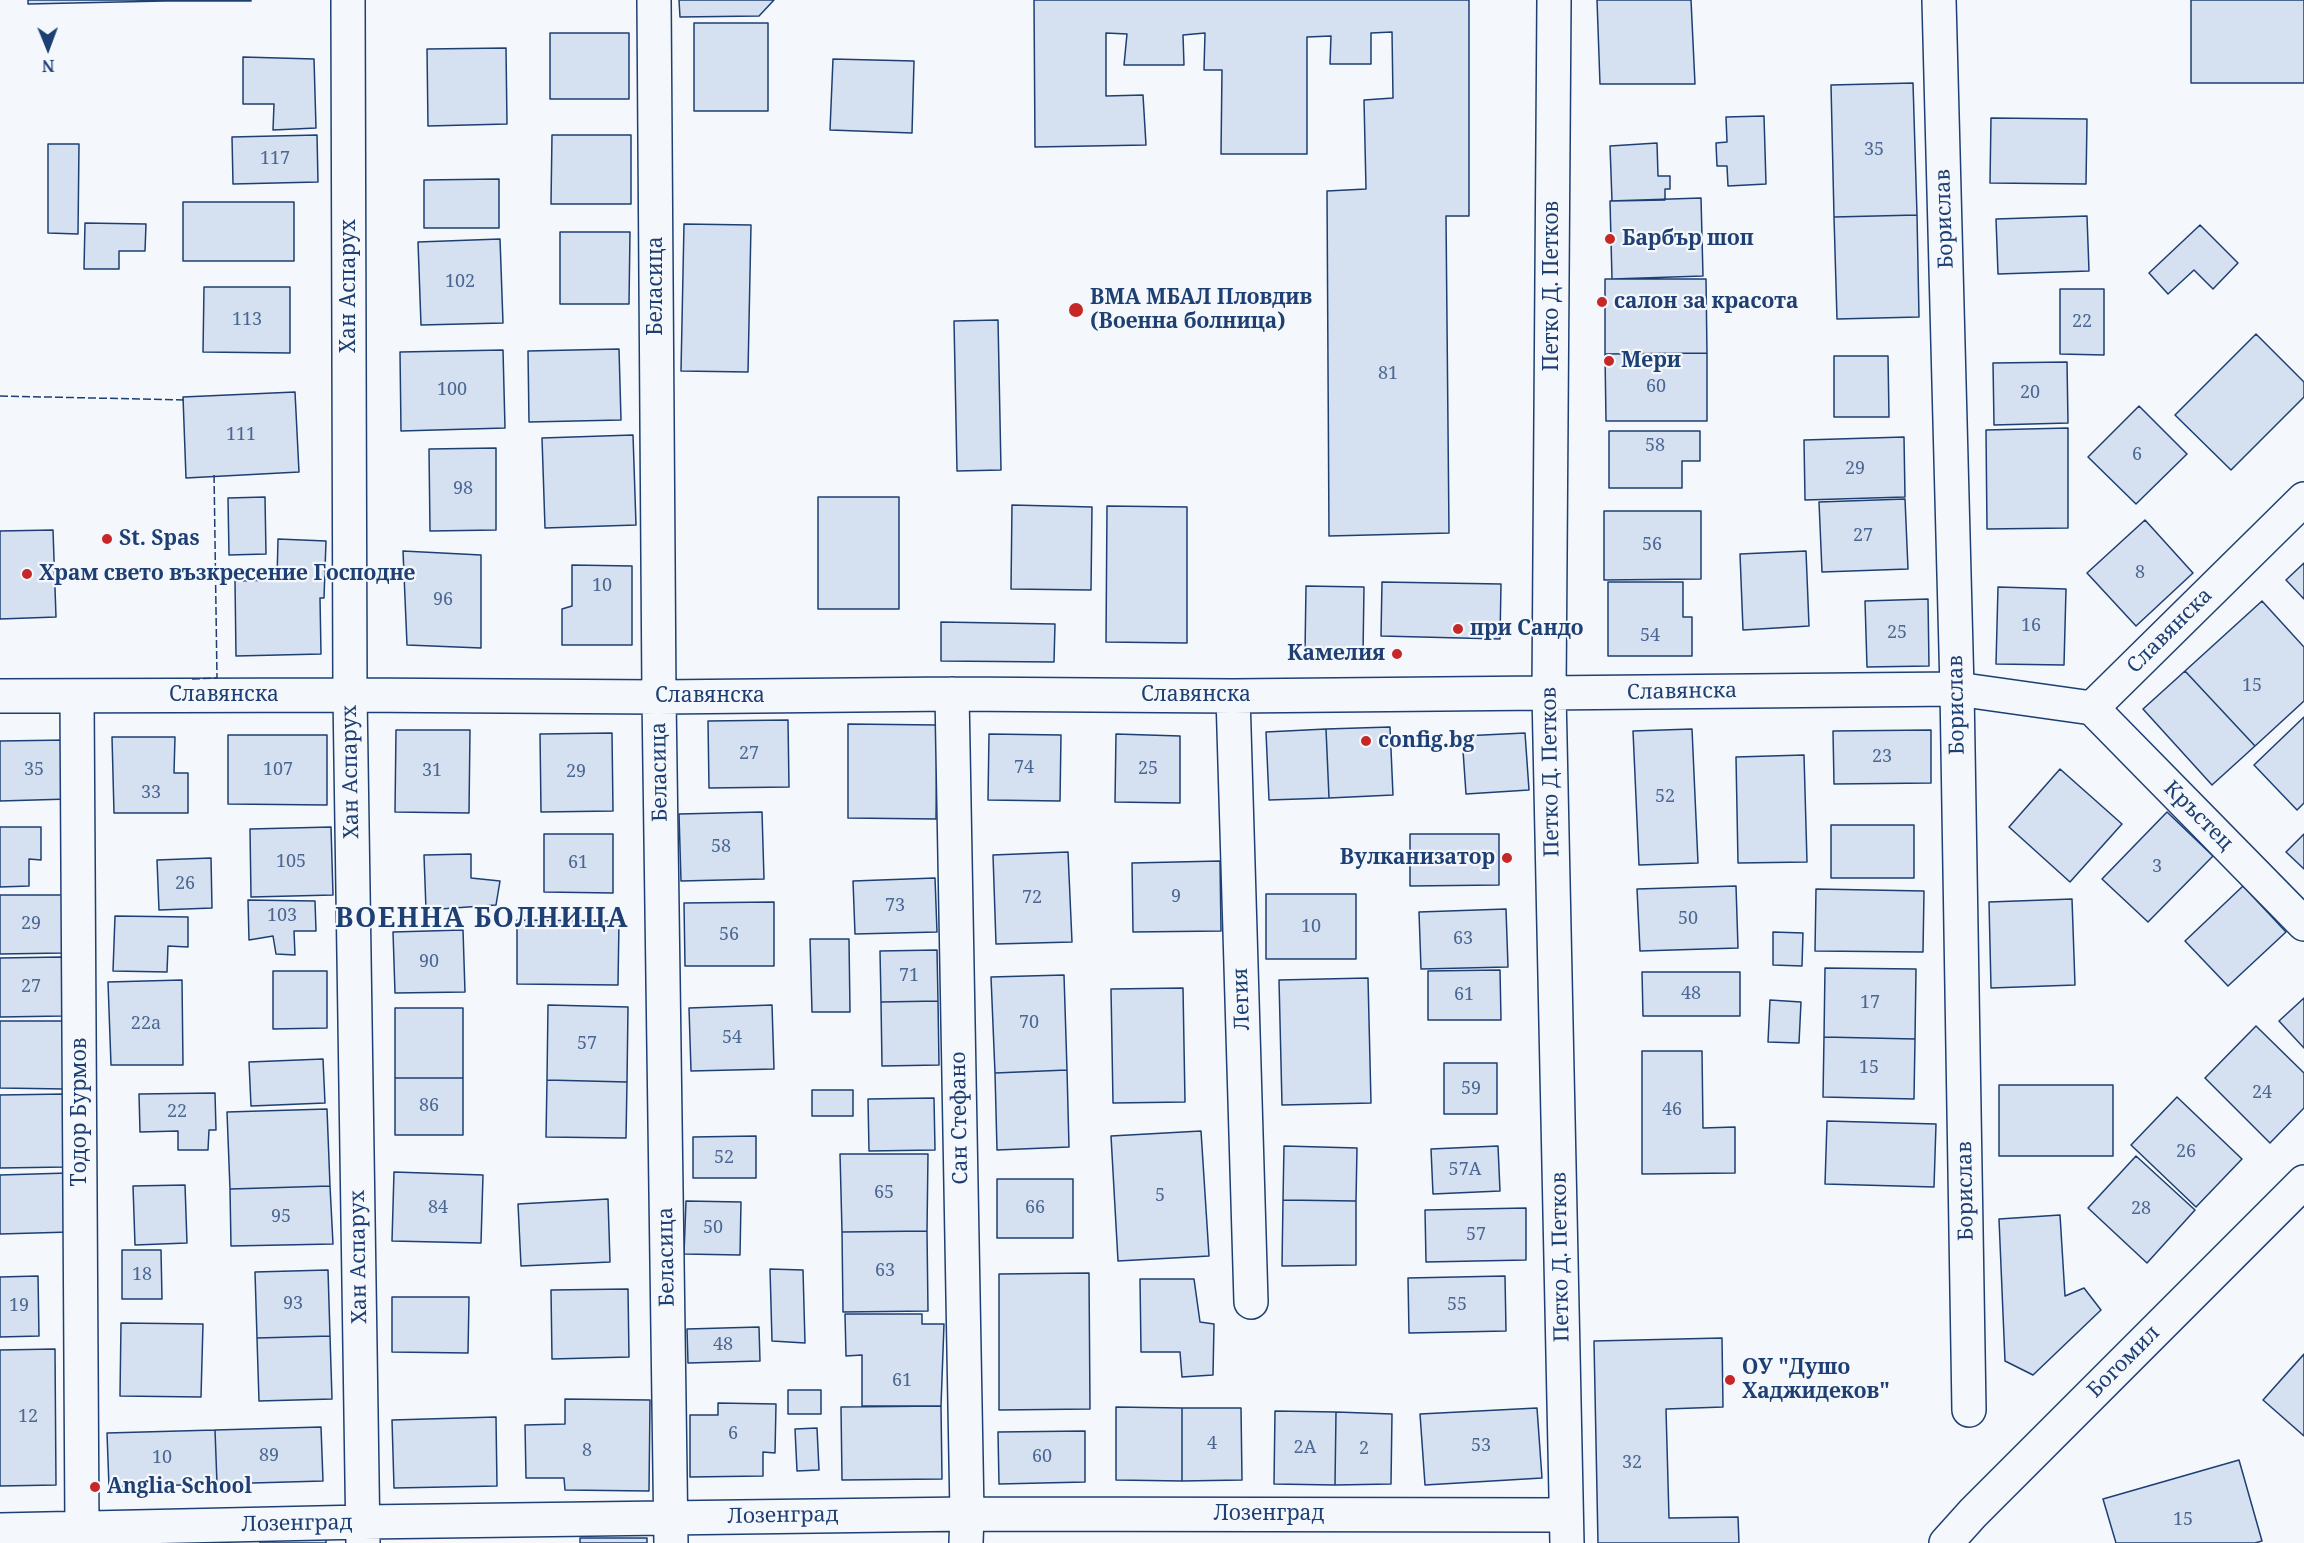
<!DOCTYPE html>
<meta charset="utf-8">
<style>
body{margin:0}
#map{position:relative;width:2304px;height:1543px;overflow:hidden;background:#f4f7fb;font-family:"Noto Serif",serif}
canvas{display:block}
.north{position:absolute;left:18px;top:18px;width:60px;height:60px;-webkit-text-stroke:4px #f4f7fb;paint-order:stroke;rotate:179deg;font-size:16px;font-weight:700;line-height:24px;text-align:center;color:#1d3f73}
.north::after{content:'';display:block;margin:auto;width:21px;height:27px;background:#1d3f73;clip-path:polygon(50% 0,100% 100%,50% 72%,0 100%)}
</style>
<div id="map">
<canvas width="2304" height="1543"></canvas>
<div class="north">N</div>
</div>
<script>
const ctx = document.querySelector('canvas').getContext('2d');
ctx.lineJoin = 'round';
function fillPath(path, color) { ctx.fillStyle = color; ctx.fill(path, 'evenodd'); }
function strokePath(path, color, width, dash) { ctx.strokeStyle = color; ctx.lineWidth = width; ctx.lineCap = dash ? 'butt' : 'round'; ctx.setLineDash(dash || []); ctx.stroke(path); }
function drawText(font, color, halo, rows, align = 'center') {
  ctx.font = font + ' "Noto Serif",serif'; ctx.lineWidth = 4.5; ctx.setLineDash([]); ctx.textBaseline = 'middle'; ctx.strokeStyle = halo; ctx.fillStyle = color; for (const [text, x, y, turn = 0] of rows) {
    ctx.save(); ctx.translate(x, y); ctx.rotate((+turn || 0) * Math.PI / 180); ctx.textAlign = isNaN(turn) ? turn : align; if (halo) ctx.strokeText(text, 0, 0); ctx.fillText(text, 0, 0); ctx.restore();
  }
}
const building = new Path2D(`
 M28,0h137v1l-137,3z
 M165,0h86v1h-86z
 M679,0h95l-15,16 -79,1z
 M1034,0h435v216h-23l3,317 -120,3 -2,-345 39,-2 -2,-89 29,-2 -1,-66 -21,1v31h-41l1,-28 -24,1v117h-86l1,-84h-18l1,-37 -22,2 1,30h-60l3,-31 -21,-1v63l37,-1 3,50 -111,2z
 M1597,0h94l4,84h-95z
 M2191,0h113v83h-113z
 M694,23h74v88h-74z
 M550,33h79v66h-79z
 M506,48l1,76 -79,2 -1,-77z
 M243,57l71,2 2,69 -43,2 1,-26h-31z
 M833,59l81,2 -2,72 -82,-3z
 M1913,83l4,132 -83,2 -3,-132z
 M1764,116l2,68 -38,2 -1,-20h-10l-1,-23 11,-1 -1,-25z
 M1991,118l96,1 -1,65 -96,-1z
 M317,135l1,47 -85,2 -1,-47z
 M552,135h79v69h-80z
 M1657,143l1,33h12v13h-5v11l-53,1 -2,-55z
 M48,144h31l-1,90 -30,-1z
 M499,179v49h-75v-48z
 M1701,198l2,78 -91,3 -2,-78z
 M183,202h111v59h-111z
 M1917,215l2,102 -82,2 -3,-102z
 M2087,216l2,55 -91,3 -2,-55z
 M85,223l61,1 -1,27h-26v18h-35z
 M684,224l67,1 -3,147 -67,-1z
 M2200,225l38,38 -25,26 -19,-19 -26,24 -19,-21z
 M560,232h70l-1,72h-69z
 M500,239l3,84 -82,2 -3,-83z
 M1605,279h101l1,74 -102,1z
 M204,287h86v66l-87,-1z
 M2060,289h44v66l-44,-1z
 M998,320l3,150 -44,1 -3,-150z
 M2256,334l48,48v15l-73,73 -56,-55z
 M619,349l2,71 -92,2 -1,-71z
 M503,350l2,78 -104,3 -1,-79z
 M1707,353v68h-101l-1,-67z
 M1834,356h54l1,61h-55z
 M2067,362l1,61 -74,2 -1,-62z
 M295,392l4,80 -113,6 -3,-81z
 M2139,406l48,48 -51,50 -48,-47z
 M2068,428v100l-81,1 -1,-99z
 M1609,431h91v30h-18v27h-73z
 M633,435l3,90 -91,3 -3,-90z
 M1904,437l1,60 -100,3 -1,-60z
 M496,448v82l-66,1 -1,-82z
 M265,497l1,57 -37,1 -1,-57z
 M818,497h81v112h-81z
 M1905,499l3,70 -86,3 -3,-70z
 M1012,505l80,2 -1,83 -80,-1z
 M1107,506l80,1v136l-81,-1z
 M1604,511h97v68l-97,1z
 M2145,520l48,53 -57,53 -49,-53z
 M53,530l3,87 -56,2v-88z
 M278,539l48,2 -2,57h-4l1,56 -85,2 -1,-75 42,-1z
 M403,551l78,4v93l-74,-3z
 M1806,551l3,75 -66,4 -3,-76z
 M2304,563v36l-18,-19z
 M572,565l60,1v79h-70v-36l10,-3z
 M1382,582l119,2 -1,55 -119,-3z
 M1608,582h75v35h9v39h-84z
 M1306,586l58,1 -1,66 -58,-1z
 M1998,587l68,2 -2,76 -68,-1z
 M1928,599l1,67 -62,1 -2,-66z
 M2262,601l42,46v54l-49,45 -70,-75z
 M941,622l114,2 -1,38 -113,-1z
 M2185,671l70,75 -43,39 -69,-76z
 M2304,717v86l-7,7 -43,-45z
 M788,720l1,67 -80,1 -1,-67z
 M848,724l89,1 -1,94 -88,-1z
 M1390,727l3,68 -64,3 -3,-69z
 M1326,729l3,69 -60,2 -3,-68z
 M1692,729l6,134 -59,2 -6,-134z
 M396,730h74l-1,83 -74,-1z
 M1931,730v53l-97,1 -1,-53z
 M612,733l1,78 -72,1 -1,-78z
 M1525,733l4,57 -63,4 -4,-58z
 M989,734l72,1 -1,66 -72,-1z
 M1116,734l64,2v67l-65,-1z
 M228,735h99v70l-99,-1z
 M112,737h63l-1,36h14v40h-74z
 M68,740l1,59 -69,2v-60z
 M1804,755l3,107 -69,1 -2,-106z
 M2060,769l62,55 -52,58 -61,-55z
 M762,812l2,67 -83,2 -2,-67z
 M2167,812l46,44 -65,66 -46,-43z
 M1831,825h83v53h-83z
 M0,827h41v33l-12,-1v27l-29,1z
 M331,827l2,68 -82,2 -1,-68z
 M544,834h69v59l-69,-1z
 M1410,834h89v51l-89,1z
 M2304,834v35l-18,-17z
 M1068,852l4,90 -76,2 -3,-89z
 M471,854v24l29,3 -4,24 -70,5 -2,-55z
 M211,858l1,50 -53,2 -2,-50z
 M1220,861l1,70 -88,1 -1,-69z
 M935,878l2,54 -82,2 -2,-53z
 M1736,886l2,62 -98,3 -3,-62z
 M2243,886l43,46 -58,54 -43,-45z
 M1816,889l108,2 -1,61 -108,-1z
 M1266,894h90v65h-90z
 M0,895h62v58l-62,1z
 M2072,899l3,86 -84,3 -2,-86z
 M248,900l67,1 1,30h-22l1,24 -19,-1 -3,-18 -24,4z
 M774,902v64h-89l-1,-63z
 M1506,909l2,58 -87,2 -2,-57z
 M115,916l73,1v30l-20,-1 -1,26 -54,-1z
 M517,920l102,1 -1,64 -101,-1z
 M463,930l2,62 -70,1 -2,-61z
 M1773,932l30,1 -1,33 -29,-1z
 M810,939h39l1,73h-38z
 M937,950l1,51 -57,1 -1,-51z
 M62,957l1,59 -63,1v-59z
 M1825,968l91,1 -1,70 -91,-2z
 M1500,970l1,50h-73v-49z
 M273,971h54v57l-54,1z
 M1642,972h98v44h-97z
 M1064,975l3,95 -72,3 -4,-96z
 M1368,978l3,125 -89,2 -3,-125z
 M182,980l1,85h-72l-3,-83z
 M1183,988l2,114 -72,1 -2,-114z
 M2304,998v50l-25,-27z
 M1770,1000l31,2 -2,41 -31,-1z
 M938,1001l1,64 -57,1 -1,-64z
 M548,1005l80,2 -1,75 -80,-2z
 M772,1005l2,64 -83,2 -2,-63z
 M395,1008h68v70h-68z
 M0,1021h66l-1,68 -65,-1z
 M2256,1026l48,47v35l-34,35 -65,-65z
 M1824,1037l91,2 -1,60 -91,-2z
 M1642,1051h60l1,77 32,-1v46l-93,1z
 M323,1059l2,44 -74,3 -2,-44z
 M1444,1063h53v51h-53z
 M1067,1070l2,77 -72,3 -2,-77z
 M395,1078h68v57h-68z
 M547,1080l80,2 -1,56 -80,-1z
 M1999,1085h114v71h-114z
 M812,1090h41v26h-41z
 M215,1093l1,37h-7l-1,20h-30v-19l-38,1 -1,-38z
 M65,1094l1,73 -66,1v-73z
 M2177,1097l65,62 -46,48 -65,-62z
 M934,1098l1,52 -66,1 -1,-52z
 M327,1109l3,77 -100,3 -3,-77z
 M1827,1121l109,3 -2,63 -109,-3z
 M1201,1131l8,125 -91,5 -7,-125z
 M756,1136v42h-63v-41z
 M1284,1146l73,2 -1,53 -73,-1z
 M1498,1146l2,45 -67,3 -2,-45z
 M840,1154h88l-1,77 -85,1z
 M2136,1156l59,54 -48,53 -59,-55z
 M394,1172l89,3 -2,68 -89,-2z
 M68,1173l2,59 -70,2v-59z
 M997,1179h76v59h-76z
 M185,1185l2,58 -52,2 -2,-59z
 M330,1186l3,58 -102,2 -1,-57z
 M608,1199l2,63 -89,4 -3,-62z
 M1283,1200l73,1v64l-74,1z
 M686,1201l55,1 -1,53 -56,-1z
 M1526,1208v52l-100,2 -1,-52z
 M2060,1215l5,81 19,-8 17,22 -68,65 -28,-14 -6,-142z
 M927,1231l1,80 -85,1 -1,-80z
 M122,1250h39l1,49h-40z
 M770,1269l33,1 2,73 -33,-2z
 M328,1270l2,66 -73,2 -2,-66z
 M1089,1273l1,136 -91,1v-136z
 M38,1276l1,60 -39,1v-60z
 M1505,1276l1,55 -97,2 -1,-55z
 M1140,1279h54l6,43 14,2 -1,51 -31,2 -2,-25h-39z
 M628,1289l1,68 -77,2 -1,-69z
 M392,1297h77l-1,56 -76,-1z
 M845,1314h77v10h22l-3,82h-79v-51l-16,1z
 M121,1323l82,1 -2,73 -81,-1z
 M759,1327l1,34 -72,2 -1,-34z
 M330,1336l2,63 -73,2 -2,-63z
 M1722,1338l1,69 -57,2 3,109 69,-1 1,26h-141l-4,-202z
 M55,1349l1,136 -56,1v-136z
 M2304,1354v82l-41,-36z
 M788,1390h33v24h-33z
 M565,1399l85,1 -1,91 -84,-1 -1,-12h-38l-1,-53 40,-1z
 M718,1403l58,1 -1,49 -12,-1v24l-73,1v-62h28z
 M941,1406l1,73 -100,1 -1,-73z
 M1116,1407l66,1v73l-66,-1z
 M1182,1408h59l1,72 -60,1z
 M1537,1408l5,70 -117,7 -5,-71z
 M1275,1411l61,1 -1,73 -61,-1z
 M1336,1412l56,2 -1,70 -56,1z
 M496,1417l1,69 -103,2 -2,-68z
 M321,1427l2,54 -106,3 -2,-54z
 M817,1428l2,42 -22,1 -2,-42z
 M215,1430l2,54 -108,3 -2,-54z
 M1085,1431v51l-86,2 -1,-52z
 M2239,1460l23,81 -7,2h-139l-13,-44z
 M260,1538h66v5h-66z
 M580,1538h67v5h-67z`);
const street = new Path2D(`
 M348,0l2,695 13,848
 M654,0l5,697 12,846
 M1554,0l-5,693 18,850
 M1939,0l18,689 12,721
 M952,694l15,820 -1,29
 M0,696l350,-1 309,2 293,-3 281,2 724,-7 135,19
 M77,696l5,833
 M1233,696l18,606
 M2092,708l212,216
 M2092,708l212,-209
 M0,1530l363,-8 604,-8 599,1
 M1946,1543l27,-30 331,-331`);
const fence = new Path2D(`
 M0,396l186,4
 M192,679l25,-1 -3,-206`);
const markers = [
 [1610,239,6,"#c62828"],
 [1602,302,6,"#c62828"],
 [1076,310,8,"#c62828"],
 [1609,361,6,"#c62828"],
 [107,539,6,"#c62828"],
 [27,574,6,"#c62828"],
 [1458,629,6,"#c62828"],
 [1397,654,6,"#c62828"],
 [1366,741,6,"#c62828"],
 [1507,858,6,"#c62828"],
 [1730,1380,6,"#c62828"],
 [95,1487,6,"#c62828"]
];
const numberNames = [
 ["35",1874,150],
 ["117",275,159],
 ["102",460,282],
 ["113",247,320],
 ["22",2082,322],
 ["81",1388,374],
 ["60",1656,387],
 ["100",452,390],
 ["20",2030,393],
 ["111",241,435],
 ["58",1655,446],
 ["6",2137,455],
 ["29",1855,469],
 ["98",463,489],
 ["27",1863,536],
 ["56",1652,545],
 ["8",2140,573],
 ["10",602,586],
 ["96",443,600],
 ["16",2031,626],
 ["25",1897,633],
 ["54",1650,636],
 ["15",2252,686],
 ["27",749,754],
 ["23",1882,757],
 ["74",1024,768],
 ["25",1148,769],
 ["35",34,770],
 ["107",278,770],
 ["31",432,771],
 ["29",576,772],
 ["33",151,793],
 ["52",1665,797],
 ["58",721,847],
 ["105",291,862],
 ["61",578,863],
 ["3",2157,867],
 ["26",185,884],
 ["9",1176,897],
 ["72",1032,898],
 ["73",895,906],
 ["103",282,916],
 ["50",1688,919],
 ["29",31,924],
 ["10",1311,927],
 ["56",729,935],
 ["63",1463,939],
 ["90",429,962],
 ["71",909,976],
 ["27",31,987],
 ["48",1691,994],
 ["61",1464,995],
 ["17",1870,1003],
 ["70",1029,1023],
 ["22a",146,1024],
 ["54",732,1038],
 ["57",587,1044],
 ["15",1869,1068],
 ["59",1471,1089],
 ["24",2262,1093],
 ["86",429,1106],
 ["46",1672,1110],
 ["22",177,1112],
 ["26",2186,1152],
 ["52",724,1158],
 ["57А",1465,1170],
 ["65",884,1193],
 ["5",1160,1196],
 ["84",438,1208],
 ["66",1035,1208],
 ["28",2141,1209],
 ["95",281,1217],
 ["50",713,1228],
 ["57",1476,1235],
 ["63",885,1271],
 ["18",142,1275],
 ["93",293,1304],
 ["55",1457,1305],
 ["19",19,1306],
 ["48",723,1345],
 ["61",902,1381],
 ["12",28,1417],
 ["6",733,1434],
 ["4",1212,1444],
 ["53",1481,1446],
 ["2А",1305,1448],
 ["2",1364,1449],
 ["8",587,1451],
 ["89",269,1456],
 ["60",1042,1457],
 ["10",162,1458],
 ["32",1632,1463],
 ["15",2183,1520]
];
const streetNames = [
 ["Борислав",1945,219,-92],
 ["Хан Аспарух",349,286,-90],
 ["Беласица",656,286,-90],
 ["Петко Д. Петков",1552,286,-90],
 ["Славянска",2170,631,-45],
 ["Славянска",1682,692,-1],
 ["Славянска",224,695],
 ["Славянска",1196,695],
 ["Славянска",710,696],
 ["Борислав",1957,705,-91],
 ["Хан Аспарух",351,772,-91],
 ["Беласица",660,772,-91],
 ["Петко Д. Петков",1551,772,-91],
 ["Кръстец",2198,816,45],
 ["Легия",1242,999,-92],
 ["Тодор Бурмов",80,1112,-90],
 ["Сан Стефано",960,1118,-91],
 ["Борислав",1966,1191,-91],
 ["Хан Аспарух",359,1257,-91],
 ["Беласица",667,1257,-91],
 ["Петко Д. Петков",1561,1257,-91],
 ["Богомил",2124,1362,-45],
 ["Лозенград",1269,1514],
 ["Лозенград",783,1516,-1],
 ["Лозенград",297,1524,-1]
];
const poiNames = [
 ["Барбър шоп",1622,239],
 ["ВМА МБАЛ Пловдив",1090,298],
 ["(Военна болница)",1090,322],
 ["салон за красота",1614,302],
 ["Мери",1621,361],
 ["St. Spas",119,539],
 ["Храм свето възкресение Господне",39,574],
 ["при Сандо",1470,629],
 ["Камелия",1385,654,"right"],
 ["config.bg",1378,741],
 ["Вулканизатор",1495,858,"right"],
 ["ОУ \"Душо",1742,1368],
 ["Хаджидеков\"",1742,1392],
 ["Anglia School",107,1487]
];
const districtNames = [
 ["ВОЕННА БОЛНИЦА",482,919]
];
fillPath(building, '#d5e0f0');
strokePath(building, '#1d3f73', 1.5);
strokePath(street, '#1d3f73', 36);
strokePath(street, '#f4f7fb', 33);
strokePath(fence, '#1d3f73', 1.5, [8, 3]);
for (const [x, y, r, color] of markers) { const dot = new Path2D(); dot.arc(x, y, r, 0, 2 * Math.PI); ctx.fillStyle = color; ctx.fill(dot); strokePath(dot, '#f4f7fb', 2); }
drawText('18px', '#4b6792', null, numberNames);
drawText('21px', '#1d3f73', '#f4f7fb', streetNames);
drawText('bold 21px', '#1d3f73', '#f4f7fb', poiNames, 'left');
ctx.letterSpacing = '1.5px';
drawText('bold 27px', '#1d3f73', '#f4f7fb', districtNames);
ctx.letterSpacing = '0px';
</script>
